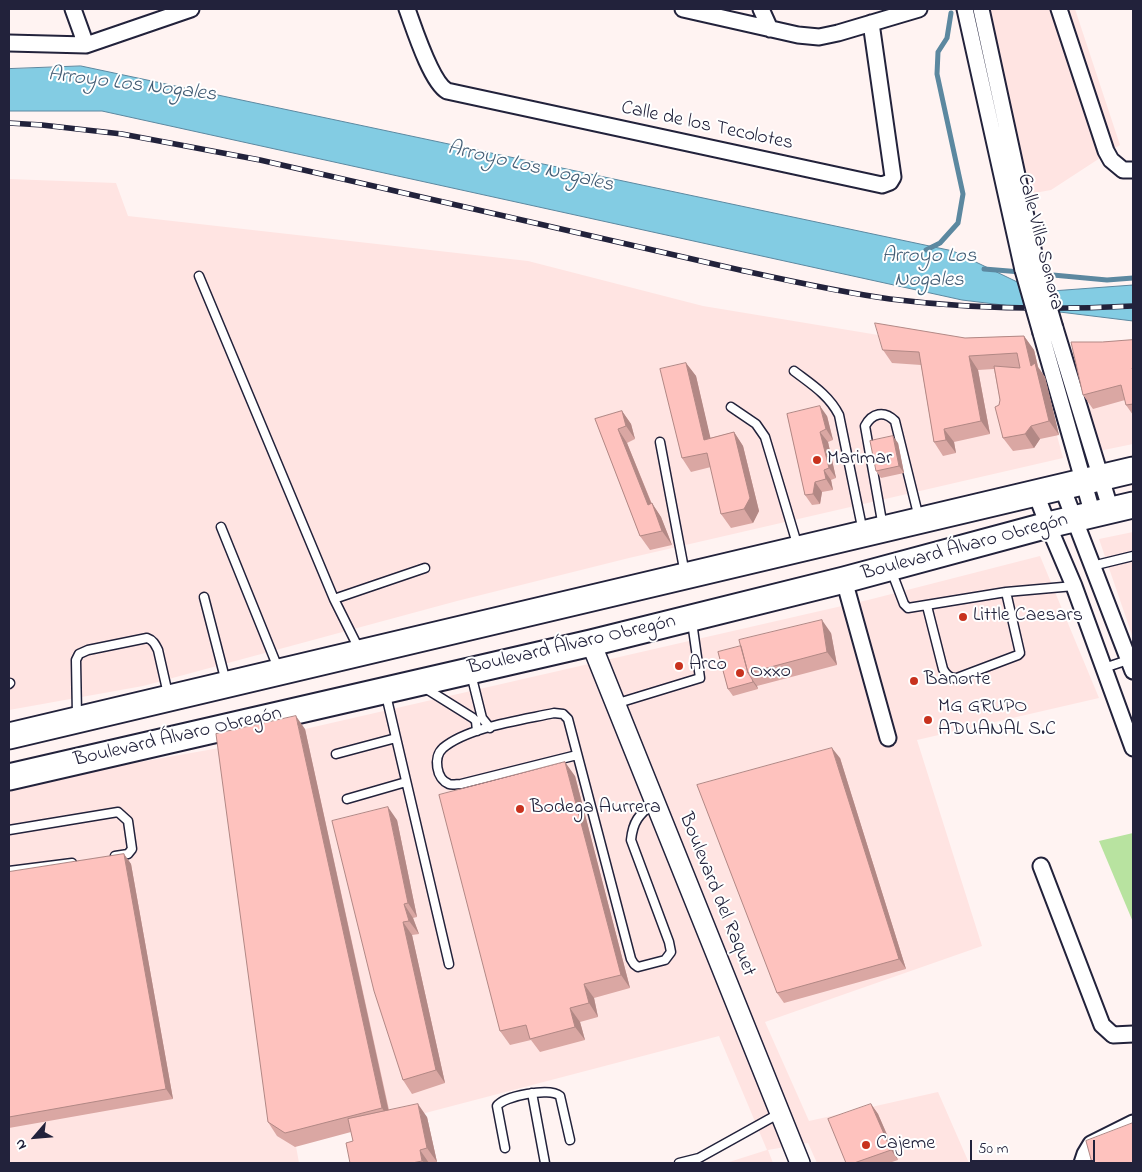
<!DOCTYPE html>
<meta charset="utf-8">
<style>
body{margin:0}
#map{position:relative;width:1142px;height:1172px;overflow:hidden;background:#fff3f2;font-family:"Indie Flower",sans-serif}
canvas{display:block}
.frame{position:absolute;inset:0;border:10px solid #22223b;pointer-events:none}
.north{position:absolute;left:10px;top:1112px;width:50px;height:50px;-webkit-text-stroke:4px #fff;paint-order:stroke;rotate:243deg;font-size:14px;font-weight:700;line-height:20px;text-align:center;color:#22223b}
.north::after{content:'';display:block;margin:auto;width:18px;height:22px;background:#22223b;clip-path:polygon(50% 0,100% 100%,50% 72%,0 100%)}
.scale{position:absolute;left:970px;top:1140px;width:125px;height:22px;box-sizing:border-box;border:2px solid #22223b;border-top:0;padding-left:6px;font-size:15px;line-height:18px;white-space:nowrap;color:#22223b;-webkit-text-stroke:4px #fff;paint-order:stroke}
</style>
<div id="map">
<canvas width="1142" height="1172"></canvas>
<div class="frame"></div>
<div class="north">N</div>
<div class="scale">50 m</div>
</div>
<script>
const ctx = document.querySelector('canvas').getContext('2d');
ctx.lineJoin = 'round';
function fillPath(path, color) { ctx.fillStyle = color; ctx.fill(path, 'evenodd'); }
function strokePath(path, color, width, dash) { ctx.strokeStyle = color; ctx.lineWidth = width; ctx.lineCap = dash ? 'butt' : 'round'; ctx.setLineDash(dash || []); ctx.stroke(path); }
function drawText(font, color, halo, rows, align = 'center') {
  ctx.font = font + ' "Indie Flower",sans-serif'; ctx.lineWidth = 4; ctx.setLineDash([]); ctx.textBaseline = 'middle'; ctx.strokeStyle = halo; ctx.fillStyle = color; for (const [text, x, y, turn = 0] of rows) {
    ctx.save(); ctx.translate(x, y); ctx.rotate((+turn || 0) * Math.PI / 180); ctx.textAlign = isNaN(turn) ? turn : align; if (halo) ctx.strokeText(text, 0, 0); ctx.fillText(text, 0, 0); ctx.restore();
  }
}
const built = new Path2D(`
 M983,9h92l45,136 -69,45 -22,4z
 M9,179l107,4 12,33 400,45 175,45 272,45 59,-1 29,108 -434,100 -172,43 -314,85 -134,24z
 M1133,348v96l-34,7 -29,-99z
 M1133,532v106l-34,-99z
 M1040,556l59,142 -182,42 65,206 -217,76 44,99 129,-29 31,71h-152l-9,-20 -40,7 5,13h-47l41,-13 -48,-114 -328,86 -86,-393 563,-129z
 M225,747l74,416h-290v-378z`);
const green = new Path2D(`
 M1133,833v89l-34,-81z`);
const water = new Path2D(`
 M81,66l872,185 85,41 95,-7v36l-171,-21 -860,-189h-93v-42z`);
const stream = new Path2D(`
 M926,250l14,-7 18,-20 5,-29 -26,-120 1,-22 9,-14 4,-25
 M984,269l37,3
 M1042,274l65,6 26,-2`);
const service = new Path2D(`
 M199,276l135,323 25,50
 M794,371c17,13 35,24 45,44l24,117
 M731,407l25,17 9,13 33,110
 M660,442l25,132
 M221,527l57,141
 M883,527l-18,-101c7,-13 19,-16 30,-5l24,97
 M1092,566l41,-10
 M891,570l13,34 4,4 98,-16 68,-6
 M204,597l22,85
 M334,599l91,-31
 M927,606l16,63c3,6 7,10 14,9l61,-23 2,-2 -14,-61
 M1104,668l27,-9
 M471,674l11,44 8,10
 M9,684l1,-1
 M425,688l48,30 3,3 1,10
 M386,695l63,269
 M615,704l85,-26 -8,-56
 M77,716l-1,-56 3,-6 9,-4 59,-12c6,2 8,6 11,12l10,44
 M336,754l60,-16
 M577,755l-116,29c-4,0 -9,1 -12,0 -13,-5 -16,-27 -6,-36 25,-21 79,-28 111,-35l9,1 5,5 63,240 3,5 4,3 27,-7 6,-8 -2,-10 -38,-102c2,-19 8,-25 22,-37
 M347,799l59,-17
 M9,830l109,-18 10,9 4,28 -4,5 -13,2
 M9,871l63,-8
 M532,1093l13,70
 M505,1148l-8,-42c7,-10 53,-19 63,-10l10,44
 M679,1163l20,-5 81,-45`);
const minor = new Path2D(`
 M73,9l13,36
 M407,9c7,19 24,73 40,82l435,94 8,-3 3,-5 -22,-154
 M683,9l115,26 21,2 19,-4 81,-24
 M761,9l9,20
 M965,9l58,261
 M981,9l56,258
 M1059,9l47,142 5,9 12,10h10
 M9,43l77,2 105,-36
 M1055,328l56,183
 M1041,333l52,182
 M1062,487l71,184
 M1036,494l12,31 26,61 59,162
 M844,580l44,158
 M1041,866l61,159 11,10 20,-1
 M1082,1163l3,-9 6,-10 42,-21`);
const tertiary = new Path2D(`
 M591,643l209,520`);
const trunk = new Path2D(`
 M9,736l1124,-266
 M9,777l582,-134 253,-63 204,-55 85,-20`);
const rail = new Path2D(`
 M9,123l33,2 80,9 138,26 480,110c50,11 99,22 150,29 80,10 163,11 243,7`);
const minorBridge = new Path2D(`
 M1037,267l18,61
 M1023,270l18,63`);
const wall = new Path2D(`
 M1024,336l10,14 4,17 7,10 14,58 -19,4 -6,9 -21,3 -10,-13 -4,-33 1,-5 -6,-31 -16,1 12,64 -36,8 2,11 -13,3 -9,-14 -13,-77 -29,-2 -9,-13 82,-12z
 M1133,340v75l-7,-10 -1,-5 -32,9 -10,-14 19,-53z
 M686,363l10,13 14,62 24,-6 9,14 16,65 -6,12 -22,5 -10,-14 -10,-47 -20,5 -9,-14z
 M622,411l9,13 4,15 -8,4 25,61 9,13 11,28 -22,5 -10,-14 -45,-117z
 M787,414l40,2 6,24 -5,2 8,36 -5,2 2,10 -11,2 -2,12 -8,1 -7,-10z
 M898,443l6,30 -23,5 -5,-7z
 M831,633l6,32 -80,21 1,3 -25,7 -5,-7 -10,-37z
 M305,729l84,381 38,7 10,45 -7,1h-80l3,-22 -2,-9 -56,15 -18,-11 -9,-14z
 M840,758l66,211 -122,34 -7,-10z
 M575,776l55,212 -36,10 4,19 -18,5 5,18 -45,12 -9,-12 -21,5 -10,-14z
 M397,820l20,97 -4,1 6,16 -7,1 33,148 -33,11 -9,-14z
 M124,854l7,10 42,235 -164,29v-256z
 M871,1104l7,10 20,46 -9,3h-43z`);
const shadedWall = new Path2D(`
 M1024,336l10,14 4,17 7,10 14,58 -10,-14 -18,-55z
 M969,356l9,14 12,64 -9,-13z
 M686,363l10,13 18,77 -10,-13z
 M820,406l7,10 6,24 -7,-11z
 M622,411l9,13 4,15 -9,-13z
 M1031,426l9,13 -6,9 -9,-14z
 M618,429l9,14 27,67 -2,-7 9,14 11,28 -10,-14 -14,-26z
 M944,429l10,13 2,11 -10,-13z
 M734,432l9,14 16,65 -6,12 -9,-14z
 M820,432l8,10 8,36 -7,-10z
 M893,436l5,7 6,30 -5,-7z
 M824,470l7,10 2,10 -7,-11z
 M815,482l7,10 -2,12 -7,-10z
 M822,620l9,13 6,32 -10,-13z
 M752,679l5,7 1,3 -5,-7z
 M296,716l9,13 86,393 -9,-14z
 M832,748l8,10 66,211 -7,-10z
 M565,762l10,14 55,212 -9,-13z
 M388,807l9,13 20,97 -9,-14z
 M124,854l7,10 42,235 -7,-10z
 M404,904l9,14 6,16 -10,-13z
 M403,922l9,13 33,148 -9,-13z
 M584,984l10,14 4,19 -9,-14z
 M570,1008l10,14 5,18 -10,-13z
 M418,1104l9,13 10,45 -10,-14z
 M871,1104l7,10 20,46 -7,-10z
 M420,1150l9,13h-5l-2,-2z`);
const building = new Path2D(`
 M875,323l90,15 59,-2 7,30 4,-3 14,58 -18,5 -6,8 -22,4 -8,-31 4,-2 1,-5 -6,-34 26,2 -3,-15 -48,3 12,65 -37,8 2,11 -12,2 -15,-90 -36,-2z
 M1133,340v27l-1,1 1,3v33l-7,1 -5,-20 -38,10 -12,-53h31z
 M686,363l18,77 30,-8 16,66 -6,11 -23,5 -14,-61 -25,5 -22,-89z
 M820,406l6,23 -6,3 9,36 -5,2 2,9 -11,3 -2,12 -8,1 -18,-81z
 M622,411l4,15 -8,3 30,76 4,-2 10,28 -22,5 -45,-117z
 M893,436l6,30 -23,5 -6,-30z
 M822,620l5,32 -79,21 -9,-33z
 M741,646l7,27 4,6 1,3 -25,7 -10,-37z
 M296,716l86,392 -97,25 -17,-11 -52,-388z
 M832,748l67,211 -122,34 -80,-208z
 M565,762l56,213 -37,9 5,19 -19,5 5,19 -45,12 -4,-14 -26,6 -61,-236z
 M388,807l20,96 -4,1 5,17 -6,1 33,148 -33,10 -29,-89 -42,-170z
 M124,854l42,235 -157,28v-245z
 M418,1104l9,44 -7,2 2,11 -10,2h-62l-4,-20 7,-2 -5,-22z
 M871,1104l20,46 -37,13h-8l-18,-44z
 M1133,1123v40h-41l-6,-22z`);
const markers = [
 [817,460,5,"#c8321e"],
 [963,617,5,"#c8321e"],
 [679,666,5,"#c8321e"],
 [740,673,5,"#c8321e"],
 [914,681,5,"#c8321e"],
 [928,720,5,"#c8321e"],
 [520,809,5,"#c8321e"],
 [866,1145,5,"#c8321e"]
];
const streetNames = [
 ["Calle de los Tecolotes",707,127,12],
 ["Calle Villa Sonora",1039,242,76],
 ["Boulevard Álvaro Obregón",965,548,-15],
 ["Boulevard Álvaro Obregón",572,646,-13],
 ["Boulevard Álvaro Obregón",178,738,-13],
 ["Boulevard del Raquet",716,895,68]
];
const poiNames = [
 ["Marimar",827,460],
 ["Little Caesars",973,617],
 ["Arco",689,666],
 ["Oxxo",750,673],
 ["Banorte",924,681],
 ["MG GRUPO",938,708],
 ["ADUANAL S.C",938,731],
 ["Bodega Aurrera",530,809],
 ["Cajeme",876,1145]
];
const waterNames = [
 ["Arroyo Los Nogales",132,86,7],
 ["Arroyo Los Nogales",530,168,13],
 ["Arroyo Los",929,258],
 ["Nogales",929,282]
];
fillPath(built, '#ffe4e2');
fillPath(green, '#b8e3a0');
fillPath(water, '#83cce3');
strokePath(water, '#5c88a0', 1);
strokePath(stream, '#5c88a0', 5);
strokePath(service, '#22223b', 11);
strokePath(minor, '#22223b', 19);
strokePath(tertiary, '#22223b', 22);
strokePath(trunk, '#22223b', 29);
strokePath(service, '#fff', 8);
strokePath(minor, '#fff', 15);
strokePath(tertiary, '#fff', 19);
strokePath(trunk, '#fff', 25);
strokePath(rail, '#22223b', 5.5);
strokePath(rail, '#fff', 4, [11]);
strokePath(minorBridge, '#22223b', 19, []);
strokePath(minorBridge, '#fff', 15);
fillPath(wall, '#daa7a3');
fillPath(shadedWall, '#b28885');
fillPath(building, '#fec2be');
strokePath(building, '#b28885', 1);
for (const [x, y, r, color] of markers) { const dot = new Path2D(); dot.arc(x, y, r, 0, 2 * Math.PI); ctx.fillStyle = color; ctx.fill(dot); strokePath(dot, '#fff', 2); }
drawText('20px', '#22223b', '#fff', streetNames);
drawText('20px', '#22223b', '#fff', poiNames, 'left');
drawText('italic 21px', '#445e76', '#fff', waterNames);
</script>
